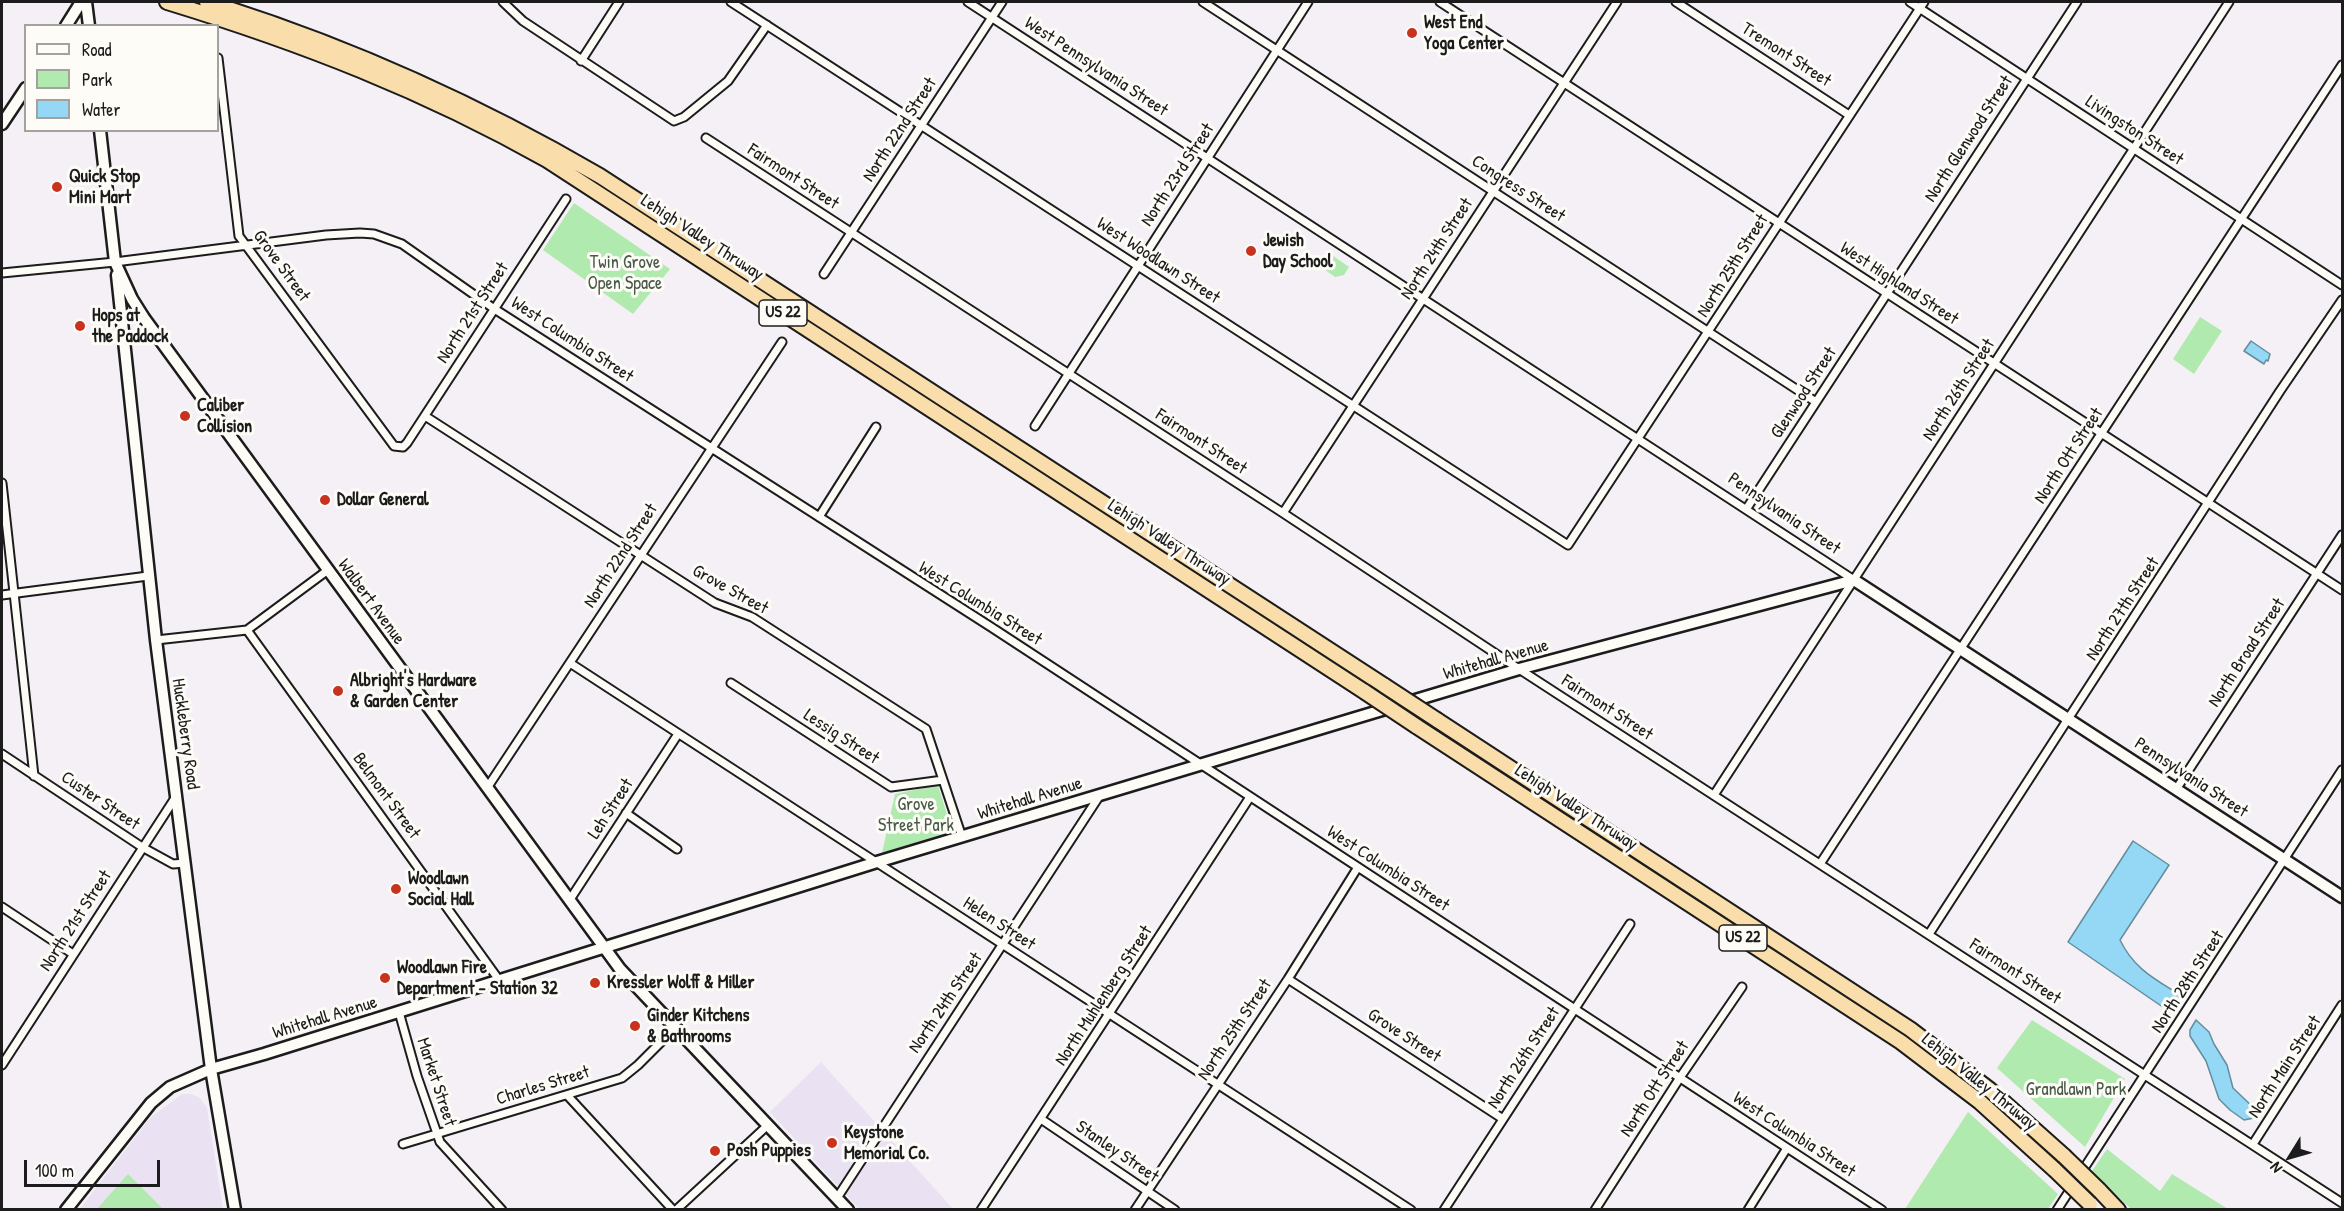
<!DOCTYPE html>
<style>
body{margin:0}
#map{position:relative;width:2344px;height:1211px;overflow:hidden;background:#f4f0f5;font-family:"Patrick Hand",sans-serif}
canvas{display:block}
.frame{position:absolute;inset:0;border:3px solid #1c1c1c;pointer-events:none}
.legend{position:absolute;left:24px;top:24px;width:195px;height:108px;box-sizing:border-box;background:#fdfcf7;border:2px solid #a3a29f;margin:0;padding:8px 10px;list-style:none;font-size:18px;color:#1c1c1c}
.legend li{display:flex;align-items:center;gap:12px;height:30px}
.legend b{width:30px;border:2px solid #a3a29f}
.north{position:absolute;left:2260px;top:1127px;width:60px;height:60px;-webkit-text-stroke:4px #fdfcf7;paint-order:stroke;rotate:233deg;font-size:16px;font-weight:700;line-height:24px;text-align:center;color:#1c1c1c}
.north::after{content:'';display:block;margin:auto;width:21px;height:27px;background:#1c1c1c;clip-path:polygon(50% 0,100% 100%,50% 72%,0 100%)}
.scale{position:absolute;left:24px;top:1160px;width:136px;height:27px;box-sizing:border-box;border:3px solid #1c1c1c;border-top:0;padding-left:8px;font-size:18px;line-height:21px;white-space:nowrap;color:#1c1c1c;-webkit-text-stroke:4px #fdfcf7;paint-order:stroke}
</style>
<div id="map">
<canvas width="2344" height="1211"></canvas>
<div class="frame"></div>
<ul class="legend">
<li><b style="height:8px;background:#fdfcf7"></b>Road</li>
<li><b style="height:16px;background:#b0eaae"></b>Park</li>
<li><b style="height:16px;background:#94d8f5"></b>Water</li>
</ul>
<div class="north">N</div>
<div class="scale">100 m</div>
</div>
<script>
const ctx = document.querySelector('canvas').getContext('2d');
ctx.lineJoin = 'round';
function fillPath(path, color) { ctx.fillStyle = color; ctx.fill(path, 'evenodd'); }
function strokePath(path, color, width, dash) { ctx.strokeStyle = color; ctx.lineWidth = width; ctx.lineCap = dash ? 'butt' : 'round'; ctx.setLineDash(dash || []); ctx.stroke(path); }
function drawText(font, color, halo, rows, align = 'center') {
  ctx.font = font + ' "Patrick Hand",sans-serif'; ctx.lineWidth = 6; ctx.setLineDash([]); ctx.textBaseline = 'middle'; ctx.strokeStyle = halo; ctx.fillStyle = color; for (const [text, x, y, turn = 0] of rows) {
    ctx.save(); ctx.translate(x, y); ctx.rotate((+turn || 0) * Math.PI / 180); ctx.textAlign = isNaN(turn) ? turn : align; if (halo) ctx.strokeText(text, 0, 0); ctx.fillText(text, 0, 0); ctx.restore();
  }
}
const built = new Path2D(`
 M821,1062l132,147h-94l-89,-97z
 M182,1094h9l9,4 7,10 16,101 -144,1 71,-92z`);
const green = new Path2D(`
 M574,203l96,66 -37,45 -90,-64z
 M1329,253l20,14 -5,8 -9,2 -14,-10z
 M2200,317l22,14 -28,43 -21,-15z
 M938,785l14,46 -70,22 13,-59z
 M2032,1020l93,59 -40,68 -88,-79z
 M1968,1112l90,82 -10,15h-143z
 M2107,1149l53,42 12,-17 56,35h-97l-39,-38z
 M128,1174l35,35h-66z`);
const water = new Path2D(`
 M2251,341l19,13 -2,7 -2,-1 -2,4 -20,-13z
 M2133,841l36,24 -49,75c14,29 35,39 60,55l-10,17 -102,-70z
 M2196,1020l13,12 5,12 13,21 6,23 23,22 -2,8 -10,2 -14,-10 -11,-11 -13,-38 -16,-25v-6z`);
const street = new Path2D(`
 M503,2l20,19 151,100 10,-4 44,-36 39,-56
 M731,2l837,543 356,-543
 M968,2l886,578
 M1203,2l613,400
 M1440,2l902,588
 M1676,2l173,113
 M1910,2l432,283
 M218,58l21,178 155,210 9,1 4,-4 159,-244
 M581,61l38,-59
 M706,138l577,375 236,156 823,534
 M2,273l113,-11 211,-27 34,-2 14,1 28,10 91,64 498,319 891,583
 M824,274l178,-272
 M425,416l290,187 37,14 174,112 36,108
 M1035,426l273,-424
 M2,483l32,293
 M1747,508l330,-506
 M1283,513l334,-511
 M819,517l57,-90
 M2,595l146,-19
 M247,630l252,350
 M156,640l91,-10 81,-60
 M570,663l841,547
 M731,683l160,104 52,-7
 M2,754l140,93 31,17 12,-1
 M487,788l295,-446
 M2177,788l165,-253
 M1714,795l515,-793
 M626,813l51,36
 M1820,864l522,-799
 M569,901l109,-167
 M2,907l71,47
 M1929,934l351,-543 62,-91
 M1288,979l215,140
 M399,1012l18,64 23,66 62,68
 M2,1065l175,-270
 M567,1095l106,115
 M1041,1119l134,91
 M403,1144l219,-66 16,-13 37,-37
 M2253,1144l89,-139
 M837,1198l263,-403
 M676,1210l92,-85
 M981,1210l269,-413
 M1135,1210l153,-231 70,-112
 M1444,1210l186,-286
 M1595,1210l84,-131 63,-92
 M1748,1210l39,-62
 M2057,1210l285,-440`);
const secondary = new Path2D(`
 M86,2l3,24
 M66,26l15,-24
 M2,124l24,-36
 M100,130l15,132 17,37 12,19 476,651 228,241
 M117,275l39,365 55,429 24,141
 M66,1210l85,-107 19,-16 41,-18 53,-15 613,-192 475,-143 167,-50 335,-89 488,317`);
const highway = new Path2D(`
 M167,2c134,41 258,89 380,158l818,532
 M207,2c139,43 266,100 393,174l785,510
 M1437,720l473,309 80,61 74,66
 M1416,726l485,316 79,60 75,68
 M2099,1190l19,20`);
const highwayBridge = new Path2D(`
 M1385,686l52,34
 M1365,692l51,34
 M2064,1156l35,34
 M2055,1170l35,34`);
const markers = [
 [1412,33,6,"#c8321e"],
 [57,187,6,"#c8321e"],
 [1251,251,6,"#c8321e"],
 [80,326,6,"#c8321e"],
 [185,416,6,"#c8321e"],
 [325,500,6,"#c8321e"],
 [338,691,6,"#c8321e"],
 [396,889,6,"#c8321e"],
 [385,978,6,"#c8321e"],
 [595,983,6,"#c8321e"],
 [635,1026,6,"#c8321e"],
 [832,1143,6,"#c8321e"],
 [715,1151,6,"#c8321e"]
];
const shields = [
 [783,313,48],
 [1743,938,48]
];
const shieldNames = [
 ["US 22",783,313],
 ["US 22",1743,938]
];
const poiNames = [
 ["West End",1424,23],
 ["Yoga Center",1424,44],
 ["Quick Stop",69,177],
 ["Mini Mart",69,198],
 ["Jewish",1263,241],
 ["Day School",1263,262],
 ["Hops at",92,316],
 ["the Paddock",92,337],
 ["Caliber",197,406],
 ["Collision",197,427],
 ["Dollar General",337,500],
 ["Albright's Hardware",350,681],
 ["& Garden Center",350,702],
 ["Woodlawn",408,879],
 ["Social Hall",408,900],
 ["Woodlawn Fire",397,968],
 ["Department - Station 32",397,989],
 ["Kressler Wolff & Miller",607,983],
 ["Ginder Kitchens",647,1016],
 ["& Bathrooms",647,1037],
 ["Keystone",844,1133],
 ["Memorial Co.",844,1154],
 ["Posh Puppies",727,1151]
];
const streetNames = [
 ["Tremont Street",1786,55,33],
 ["West Pennsylvania Street",1096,67,33],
 ["North 22nd Street",900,130,-57],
 ["Livingston Street",2134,131,33],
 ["North Glenwood Street",1969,139,-57],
 ["North 23rd Street",1178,175,-57],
 ["Fairmont Street",793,177,33],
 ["Congress Street",1518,189,33],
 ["Lehigh Valley Thruway",702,238,33],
 ["North 24th Street",1437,249,-57],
 ["West Woodlawn Street",1158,261,33],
 ["Grove Street",281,266,54],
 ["North 25th Street",1733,266,-58],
 ["West Highland Street",1899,284,33],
 ["North 21st Street",473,313,-57],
 ["West Columbia Street",572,340,33],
 ["North 26th Street",1959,390,-57],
 ["Glenwood Street",1804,393,-57],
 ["Fairmont Street",1201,442,33],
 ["North Ott Street",2069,456,-57],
 ["Pennsylvania Street",1784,514,34],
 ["Lehigh Valley Thruway",1169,543,33],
 ["North 22nd Street",621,556,-57],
 ["Grove Street",730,590,29],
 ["Walbert Avenue",371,602,54],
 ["West Columbia Street",980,604,32],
 ["North 27th Street",2123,609,-57],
 ["North Broad Street",2247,653,-57],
 ["Whitehall Avenue",1496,660,-16],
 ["Fairmont Street",1607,708,33],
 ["Huckleberry Road",185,734,82],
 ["Lessig Street",841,737,33],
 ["Pennsylvania Street",2191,778,33],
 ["Belmont Street",386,796,54],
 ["Whitehall Avenue",1030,799,-17],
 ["Custer Street",100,801,34],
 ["Lehigh Valley Thruway",1576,808,33],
 ["Leh Street",611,809,-57],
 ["West Columbia Street",1388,869,33],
 ["North 21st Street",76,921,-57],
 ["Helen Street",999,924,33],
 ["Fairmont Street",2015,972,33],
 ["North 28th Street",2188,982,-57],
 ["North Muhlenberg Street",1104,996,-57],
 ["North 24th Street",946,1003,-56],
 ["Whitehall Avenue",325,1018,-17],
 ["North 25th Street",1235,1030,-56],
 ["Grove Street",1404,1036,33],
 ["North 26th Street",1524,1058,-57],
 ["North Main Street",2285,1067,-57],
 ["Market Street",436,1082,72],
 ["Lehigh Valley Thruway",1979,1082,39],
 ["Charles Street",543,1086,-17],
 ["North Ott Street",1655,1089,-57],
 ["West Columbia Street",1794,1135,33],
 ["Stanley Street",1117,1152,34]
];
const parkNames = [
 ["Twin Grove",625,263],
 ["Open Space",625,284],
 ["Grove",916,805],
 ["Street Park",916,826],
 ["Grandlawn Park",2076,1090]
];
fillPath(built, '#eae1f3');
fillPath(green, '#b0eaae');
fillPath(water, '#94d8f5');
strokePath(water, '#648d9e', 1.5);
strokePath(street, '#1c1c1c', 11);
strokePath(secondary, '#1c1c1c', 15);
strokePath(highway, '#1c1c1c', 18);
strokePath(street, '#fdfcf7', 7);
strokePath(secondary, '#fdfcf7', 10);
strokePath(highway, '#f9deab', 14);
strokePath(highwayBridge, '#1c1c1c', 18, []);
strokePath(highwayBridge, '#f9deab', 14);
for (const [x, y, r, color] of markers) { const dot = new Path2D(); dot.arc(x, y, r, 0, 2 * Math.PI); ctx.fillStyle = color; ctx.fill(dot); strokePath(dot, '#fdfcf7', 2); }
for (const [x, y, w] of shields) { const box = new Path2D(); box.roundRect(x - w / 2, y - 13, w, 26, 4.5); ctx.fillStyle = '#fdfcf7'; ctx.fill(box); strokePath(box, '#1c1c1c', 1.5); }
drawText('bold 16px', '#1c1c1c', null, shieldNames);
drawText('bold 18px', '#1c1c1c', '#fdfcf7', poiNames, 'left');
drawText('18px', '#1c1c1c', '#fdfcf7', streetNames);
drawText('18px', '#485a48', '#fdfcf7', parkNames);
</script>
